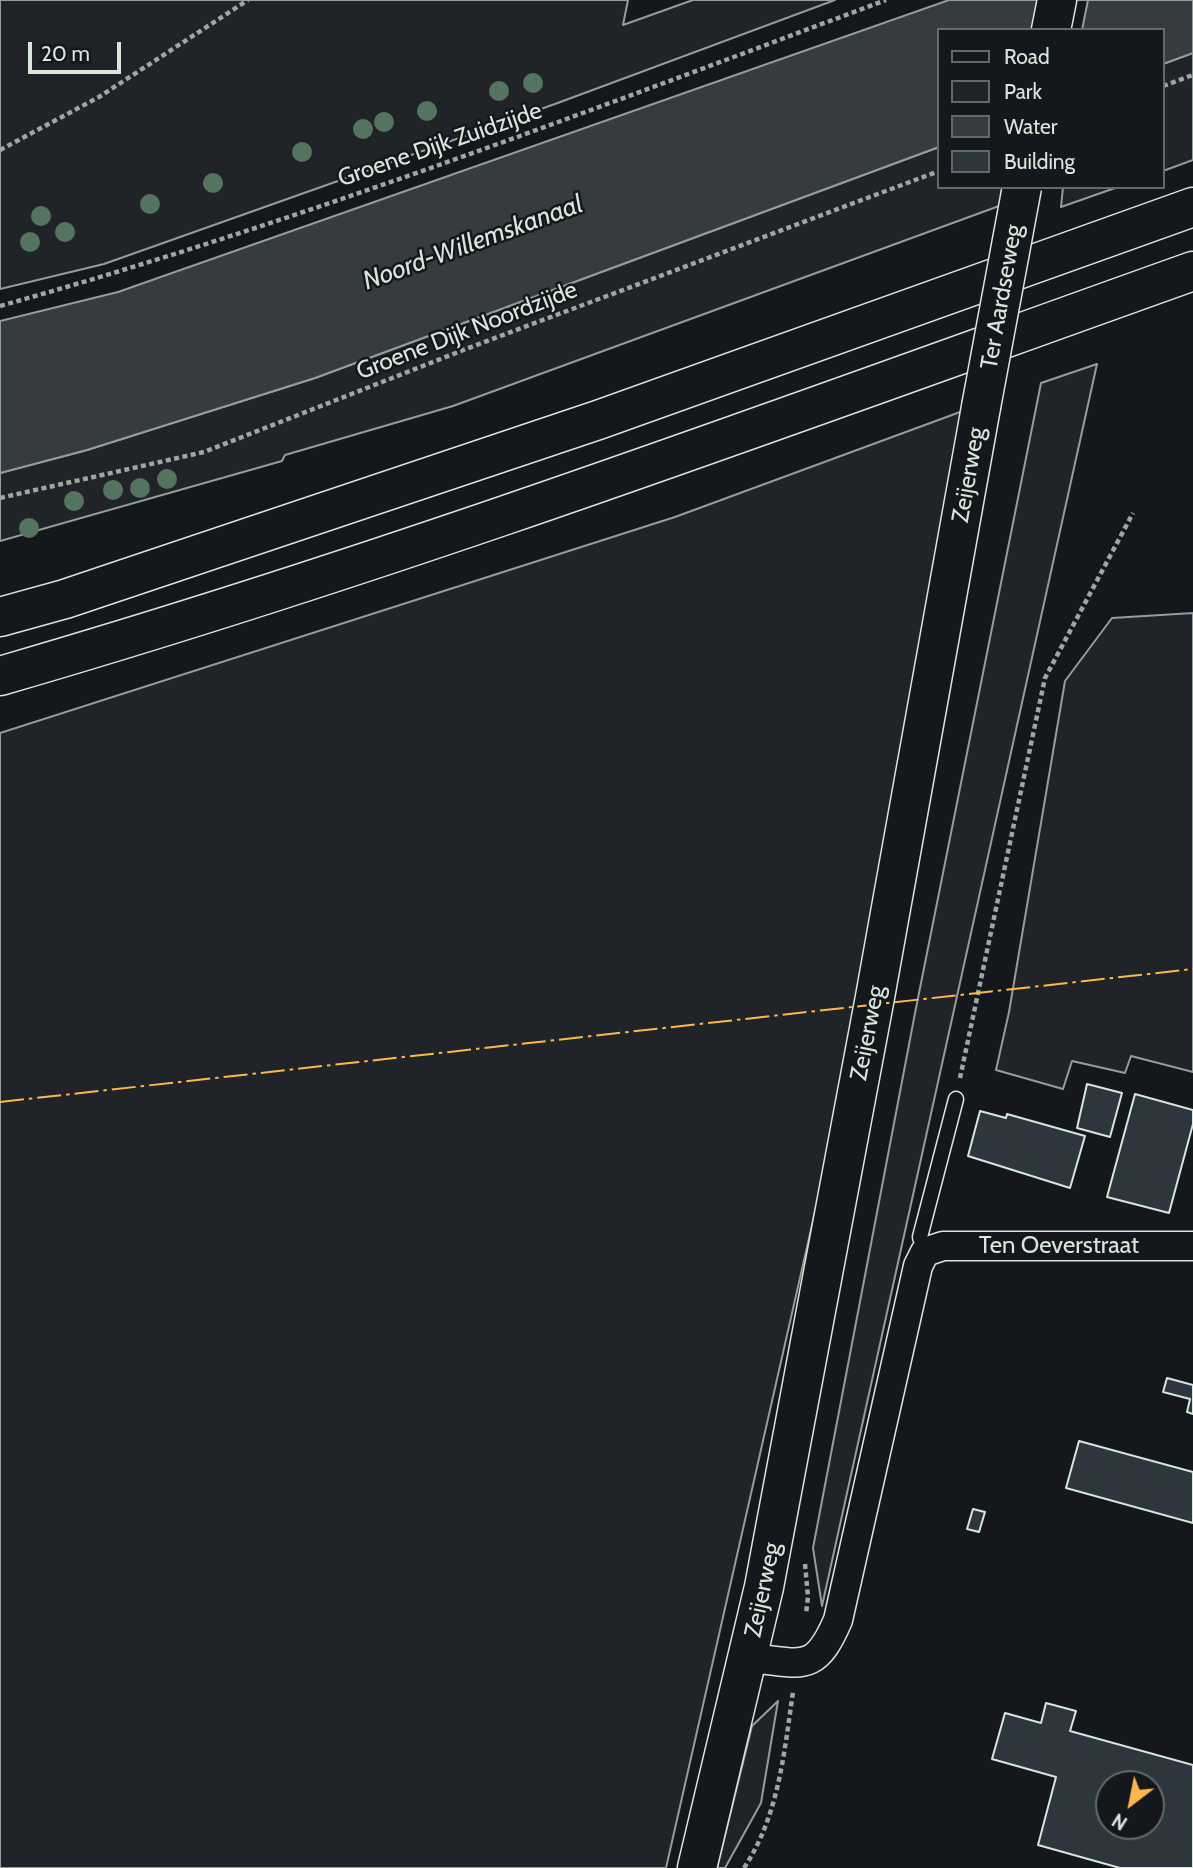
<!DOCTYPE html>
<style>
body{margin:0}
#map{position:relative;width:1193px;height:1868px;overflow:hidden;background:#14181c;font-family:Cabin,sans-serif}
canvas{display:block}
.legend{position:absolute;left:937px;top:28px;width:228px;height:161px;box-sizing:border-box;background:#14181c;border:2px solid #626a69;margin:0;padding:9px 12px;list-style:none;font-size:21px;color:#d8e6dc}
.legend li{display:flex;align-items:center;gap:14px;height:35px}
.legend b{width:35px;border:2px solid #626a69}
.north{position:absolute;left:1095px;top:1770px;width:70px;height:70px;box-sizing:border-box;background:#14181c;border:2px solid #626a69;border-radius:50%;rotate:212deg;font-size:19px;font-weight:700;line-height:28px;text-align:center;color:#d8e6dc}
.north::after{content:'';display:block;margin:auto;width:24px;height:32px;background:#ffb74d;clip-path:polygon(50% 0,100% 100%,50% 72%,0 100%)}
.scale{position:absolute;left:28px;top:42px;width:93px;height:32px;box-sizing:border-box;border:4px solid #d8e6dc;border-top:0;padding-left:9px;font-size:21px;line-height:24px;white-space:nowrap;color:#d8e6dc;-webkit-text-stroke:5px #14181c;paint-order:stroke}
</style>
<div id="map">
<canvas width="1193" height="1868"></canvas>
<ul class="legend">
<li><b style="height:9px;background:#14181c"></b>Road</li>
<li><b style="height:19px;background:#202428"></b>Park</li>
<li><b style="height:19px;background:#363b3e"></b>Water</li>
<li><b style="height:19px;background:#2c363c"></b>Building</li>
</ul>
<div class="north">N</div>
<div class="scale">20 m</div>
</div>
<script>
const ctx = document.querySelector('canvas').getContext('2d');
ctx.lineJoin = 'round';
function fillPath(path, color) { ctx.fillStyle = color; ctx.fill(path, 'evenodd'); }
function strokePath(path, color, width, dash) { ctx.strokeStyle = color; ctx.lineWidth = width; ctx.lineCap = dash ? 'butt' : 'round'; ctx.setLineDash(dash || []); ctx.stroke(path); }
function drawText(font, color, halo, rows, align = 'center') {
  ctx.font = font + ' Cabin,sans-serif'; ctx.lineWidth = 5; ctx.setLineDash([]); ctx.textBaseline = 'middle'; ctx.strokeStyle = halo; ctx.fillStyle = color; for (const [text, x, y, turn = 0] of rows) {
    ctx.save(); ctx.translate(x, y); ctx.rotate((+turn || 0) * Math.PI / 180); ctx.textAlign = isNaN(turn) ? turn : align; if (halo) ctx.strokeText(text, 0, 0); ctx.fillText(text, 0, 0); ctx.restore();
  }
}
const green = new Path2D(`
 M0,0h628l-5,25 70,-25h142l-280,104 -451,160 -104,25z
 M1193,53v107l-30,11v-107z
 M939,147v40h74l-3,15 -557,204 -168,49 -3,6 -282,80v-68l87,-23 228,-72z
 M1063,187h55l-57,20z
 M1097,364l-275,1242 -9,-58 103,-540 125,-625z
 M971,408l-107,588 -198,872h-666v-1135l675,-216z
 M1193,613v459l-62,-16 -6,17 -53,-12 -9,28 -67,-19 13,-58 56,-331 47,-63z
 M778,1701l-17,102 -36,65h-8l35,-142z`);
const water = new Path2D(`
 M949,0h244v53l-30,11v-34h-224v117l-624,231 -228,72 -87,23v-152l118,-29z`);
const pier = new Path2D(`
 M1039,0h49l-6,30h-49z`);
const building = new Path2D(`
 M1087,1084l35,9 -12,44 -33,-9z
 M1135,1094l58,16v14l-24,89 -62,-16z
 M980,1111l26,7 1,-4 78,22 -15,52 -102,-32z
 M1167,1378l26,7v29l-6,-2 3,-13 -27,-7z
 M1079,1441l114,31v51l-127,-35z
 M973,1509l12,3 -6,20 -12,-3z
 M1046,1703l30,8 -6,20 123,34v103h-73l-82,-23 18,-68 -64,-18 13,-46 36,10zM1109,1784h42v42h-42z`);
const path = new Path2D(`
 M1163,86l30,-11
 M0,150l99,-53 149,-97
 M0,306c301,-84 594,-197 886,-306
 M0,498l204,-46 262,-103 473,-178
 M960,1078l85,-400 88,-165
 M805,1564l3,33 -2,17
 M744,1868c35,-53 40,-115 49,-176`);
const lane = new Path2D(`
 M925,1252l-5,-15 36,-138`);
const street = new Path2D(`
 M749,1658c52,4 65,18 89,-38l80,-354 7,-14 18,-6h250`);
const secondary = new Path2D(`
 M1051,30l6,-30
 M697,1868l67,-281 111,-590 106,-590`);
const highway = new Path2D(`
 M0,617l65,-18 533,-179 595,-213
 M0,676c404,-117 798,-264 1193,-405`);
const secondaryBridge = new Path2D(`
 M981,407l41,-220`);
const power = new Path2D(`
 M0,1102l1193,-133`);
const trees = [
 [533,83],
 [499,91],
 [427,111],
 [384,122],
 [363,129],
 [302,152],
 [213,183],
 [150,204],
 [41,216],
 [65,232],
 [30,242],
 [167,479],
 [140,488],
 [113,490],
 [74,501],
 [29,528]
];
const streetNames = [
 ["Groene Dijk Zuidzijde",440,145,-19],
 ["Ter Aardseweg",1002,297,-80],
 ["Groene Dijk Noordzijde",467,331,-21],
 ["Zeijerweg",969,475,-80],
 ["Zeijerweg",868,1033,-79],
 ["Ten Oeverstraat",1059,1246],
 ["Zeijerweg",763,1590,-78]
];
const waterNames = [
 ["Noord-Willemskanaal",473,243,-20]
];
fillPath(green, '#202428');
strokePath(green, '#939e99', 2);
fillPath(water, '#363b3e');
strokePath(water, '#939e99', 2);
fillPath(pier, '#14181c');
strokePath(pier, '#939e99', 2);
fillPath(building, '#2c363c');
strokePath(building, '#d8e6dc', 2);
strokePath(lane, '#d8e6dc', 17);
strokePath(street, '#d8e6dc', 31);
strokePath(secondary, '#d8e6dc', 41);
strokePath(highway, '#d8e6dc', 41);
strokePath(path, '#9da8a2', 4.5, [5, 3.5]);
strokePath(lane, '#14181c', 14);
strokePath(street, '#14181c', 28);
strokePath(secondary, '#14181c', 38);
strokePath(highway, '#14181c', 38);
strokePath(secondaryBridge, '#d8e6dc', 41, []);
strokePath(secondaryBridge, '#14181c', 38);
strokePath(power, '#ffb74d', 2, [24, 5, 3.5, 5]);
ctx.fillStyle = '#55745f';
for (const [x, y] of trees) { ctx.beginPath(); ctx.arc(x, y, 10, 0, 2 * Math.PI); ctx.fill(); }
drawText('24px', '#d8e6dc', '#14181c', streetNames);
drawText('italic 26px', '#d8e6dc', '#14181c', waterNames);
</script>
